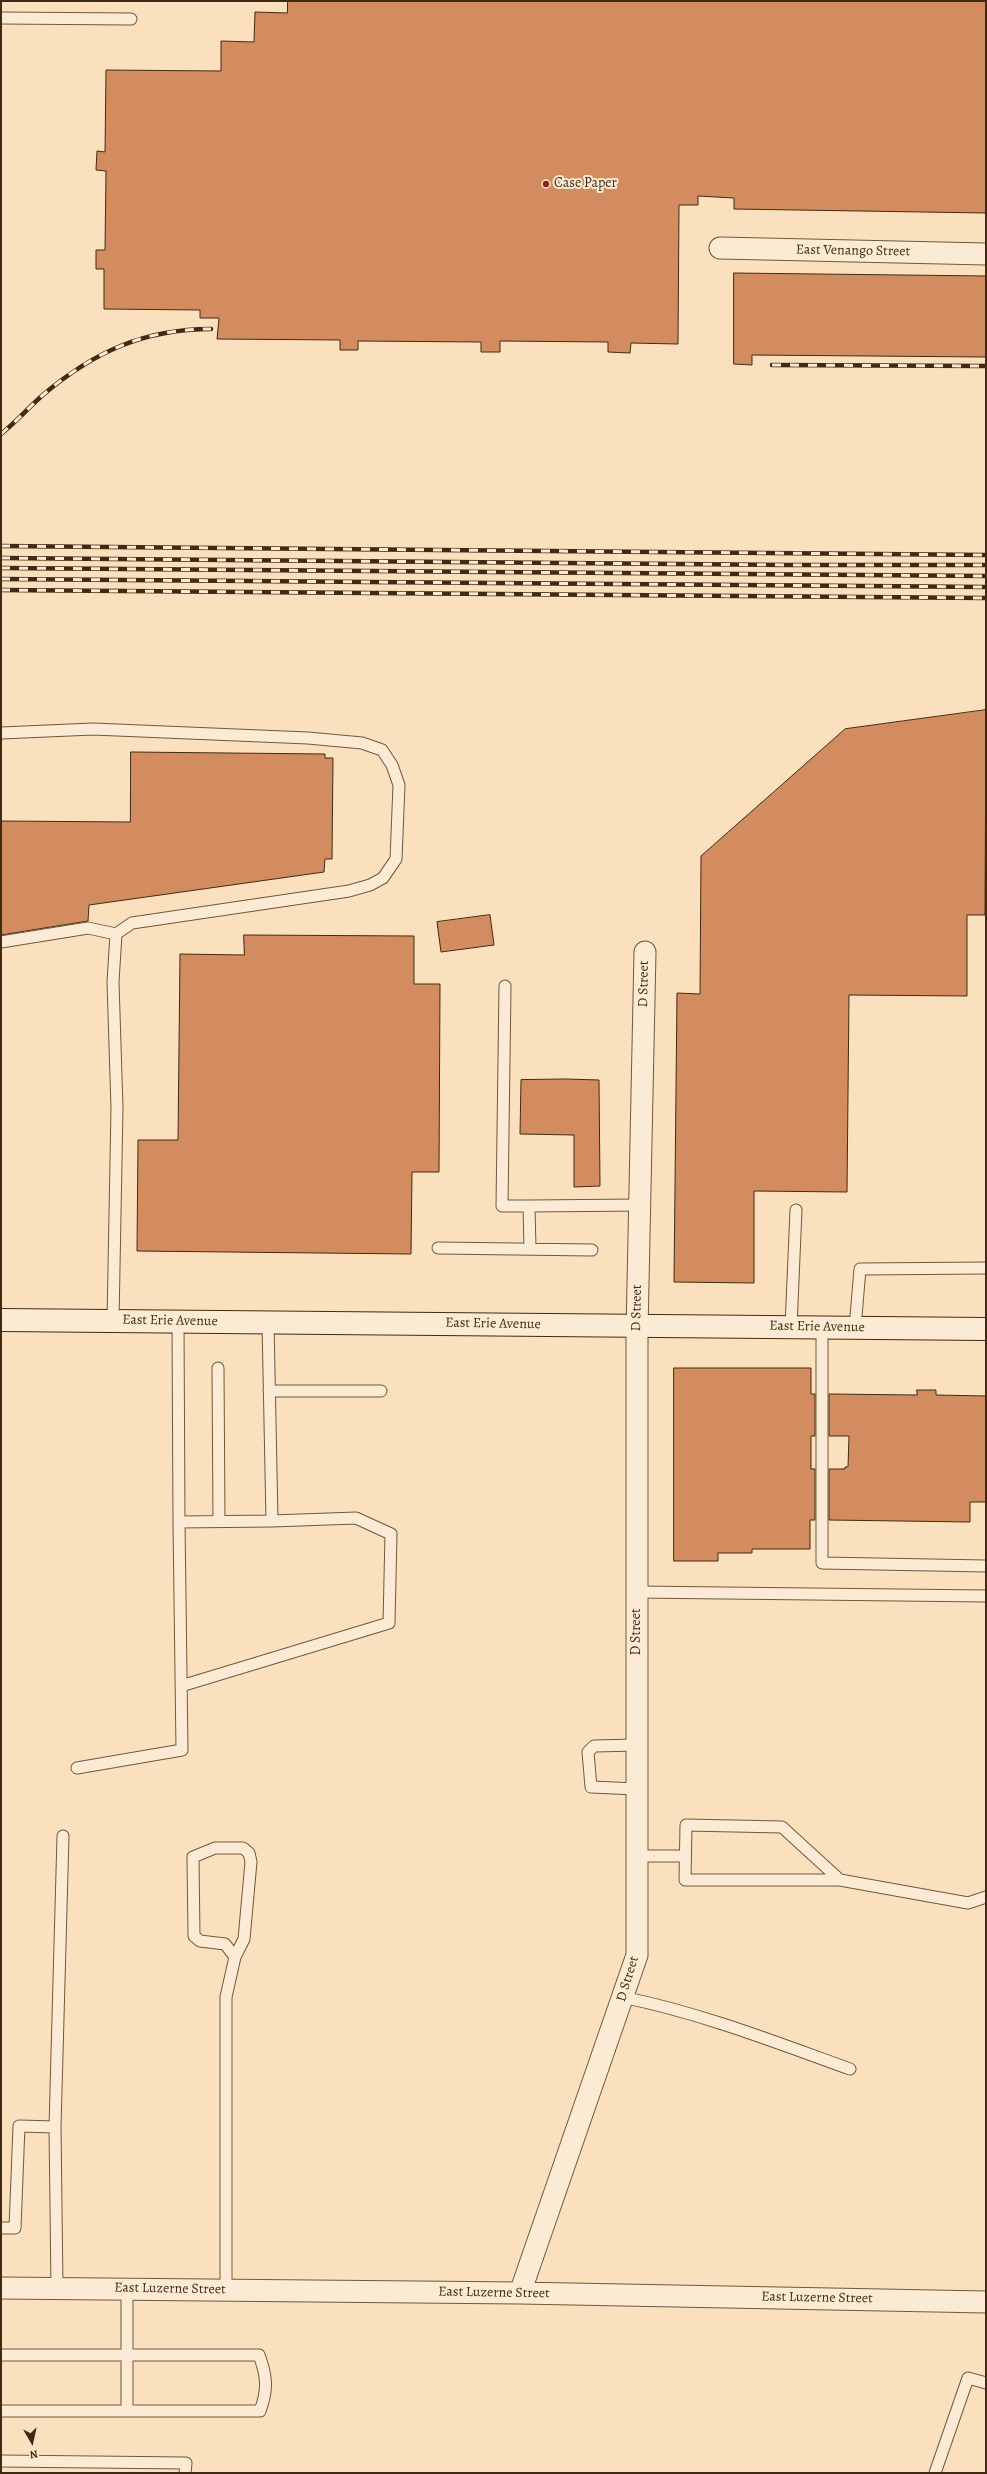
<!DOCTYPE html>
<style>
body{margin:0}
#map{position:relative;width:987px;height:2474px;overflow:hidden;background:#fae0bd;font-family:Alegreya,serif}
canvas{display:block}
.frame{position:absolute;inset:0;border:2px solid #412a13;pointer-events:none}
.north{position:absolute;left:12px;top:2422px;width:40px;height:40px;-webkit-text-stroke:3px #fcebd4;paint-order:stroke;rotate:171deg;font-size:11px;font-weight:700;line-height:16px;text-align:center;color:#412a13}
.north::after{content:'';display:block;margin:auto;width:14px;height:18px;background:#412a13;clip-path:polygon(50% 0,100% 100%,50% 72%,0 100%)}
</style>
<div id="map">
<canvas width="987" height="2474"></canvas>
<div class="frame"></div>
<div class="north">N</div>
</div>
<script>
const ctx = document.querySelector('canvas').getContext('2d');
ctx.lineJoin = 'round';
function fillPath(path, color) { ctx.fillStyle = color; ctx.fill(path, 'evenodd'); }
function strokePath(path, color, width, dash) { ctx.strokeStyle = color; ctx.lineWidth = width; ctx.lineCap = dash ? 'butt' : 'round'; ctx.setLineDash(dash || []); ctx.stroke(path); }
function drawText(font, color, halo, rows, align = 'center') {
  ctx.font = font + ' Alegreya,serif'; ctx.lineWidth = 4; ctx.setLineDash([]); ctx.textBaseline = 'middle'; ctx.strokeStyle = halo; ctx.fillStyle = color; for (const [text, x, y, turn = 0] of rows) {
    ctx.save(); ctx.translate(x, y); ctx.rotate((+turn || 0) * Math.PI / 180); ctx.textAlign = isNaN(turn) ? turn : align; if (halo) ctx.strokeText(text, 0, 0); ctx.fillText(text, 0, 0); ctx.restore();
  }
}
const building = new Path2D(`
 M288,1h698v212l-252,-4v-11l-36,-2v9h-19l-1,139 -47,-1 -1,10 -22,-1v-10l-108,-1v11h-19v-10l-123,-1v9h-18v-10l-123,-1 2,-21h-19v-8l-96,-1v-40h-8v-19h9l1,-79 -10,-1 1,-19 8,1 1,-82 115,1v-30l33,1 1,-30 32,1z
 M734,273l252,3v81l-234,-2v10l-18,-1z
 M986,710l-1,205h-18v81l-118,-1 -2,197 -93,-1v92l-80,-1 3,-289 23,1 1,-138 144,-127z
 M131,752l194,2v4h8l-1,101h-7l-1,13 -235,33 -1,16 -87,14v-114l129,1z
 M490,915l4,30 -53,7 -4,-30z
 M244,935l170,1v48h26l-1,188h-27l-1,82 -274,-3 1,-111h40l2,-186 64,1z
 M566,1079l33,1 1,106 -26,1v-52l-54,-1 1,-54z
 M674,1368h137v26h4v42h-4v33h4v51h-5v29h-58v4h-34v8h-44z
 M917,1390h19v5l50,1v106h-16v20l-141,-2v-51h16v-2h3l1,-31h-20v-42l88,1z`);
const service = new Path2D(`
 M1,18l130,1
 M1,733l92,-4 215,9 54,5 20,7 10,15 7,20 -3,74 -13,19 -13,7 -21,6 -217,32 -16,11 -3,48 4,126 -4,213
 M1,942l87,-14 28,6
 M505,986l-3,220h27
 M438,1248l154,2
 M530,1249l-1,-43 111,-1
 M178,1322l1,200 93,-1 -4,-199
 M791,1327l5,-117
 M822,1328v235l164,3
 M855,1328l5,-59 126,-1
 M218,1368l1,153
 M269,1391h112
 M637,1592l349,4
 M181,1686l208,-63 2,-89 -35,-16 -84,3
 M637,1745l-43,1 -6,6 3,35 46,2
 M77,1768l105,-18 -3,-228
 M637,1856h48
 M840,1880l-58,-53 -96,-2 -1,55h155l128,23 18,-6
 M622,1997c79,16 153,45 228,72
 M55,2127l2,161
 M1,2228h14l4,-102 36,1 8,-291
 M226,2290v-293l9,-40 9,-18 7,-77 -2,-9 -6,-5h-28l-22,9 1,79 6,5 25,3 10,13
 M1,2355h258c8,21 9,35 1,56h-259
 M127,2411v-122
 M1,2461l185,2 -1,10
 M935,2473l33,-95 18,5`);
const minor = new Path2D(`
 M720,248l266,6
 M1,2288l519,5 466,9
 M520,2293l117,-338v-624l8,-379`);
const secondary = new Path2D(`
 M1,1320l985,9`);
const rail = new Path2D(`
 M772,365l214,1
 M1,434c15,-12 28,-27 43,-40 50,-42 100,-65 167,-65
 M1,546l985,9
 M1,558l789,7h196
 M1,568l985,8
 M1,579l985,8
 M1,590l985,8`);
const markers = [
 [546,184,4,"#8f2418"]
];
const poiNames = [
 ["Case Paper",554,184]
];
const streetNames = [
 ["East Venango Street",853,251,1],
 ["D Street",644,984,-89],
 ["D Street",637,1308,-89],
 ["East Erie Avenue",170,1321,1],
 ["East Erie Avenue",493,1324,1],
 ["East Erie Avenue",817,1327,1],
 ["D Street",637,1632,-90],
 ["D Street",628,1979,-73],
 ["East Luzerne Street",170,2289,1],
 ["East Luzerne Street",494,2293,1],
 ["East Luzerne Street",817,2298,1]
];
fillPath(building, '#d28c60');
strokePath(building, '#412a13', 1);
strokePath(service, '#6f583e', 13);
strokePath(minor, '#6f583e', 23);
strokePath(secondary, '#412a13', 24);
strokePath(service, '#fcebd4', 11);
strokePath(minor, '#fcebd4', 21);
strokePath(secondary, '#fcebd4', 22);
strokePath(rail, '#412a13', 4.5);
strokePath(rail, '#fcebd4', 3, [9]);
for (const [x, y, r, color] of markers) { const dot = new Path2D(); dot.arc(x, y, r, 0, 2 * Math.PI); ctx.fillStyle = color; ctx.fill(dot); strokePath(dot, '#fcebd4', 1.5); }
drawText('14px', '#412a13', '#fcebd4', poiNames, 'left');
drawText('14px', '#412a13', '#fcebd4', streetNames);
</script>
